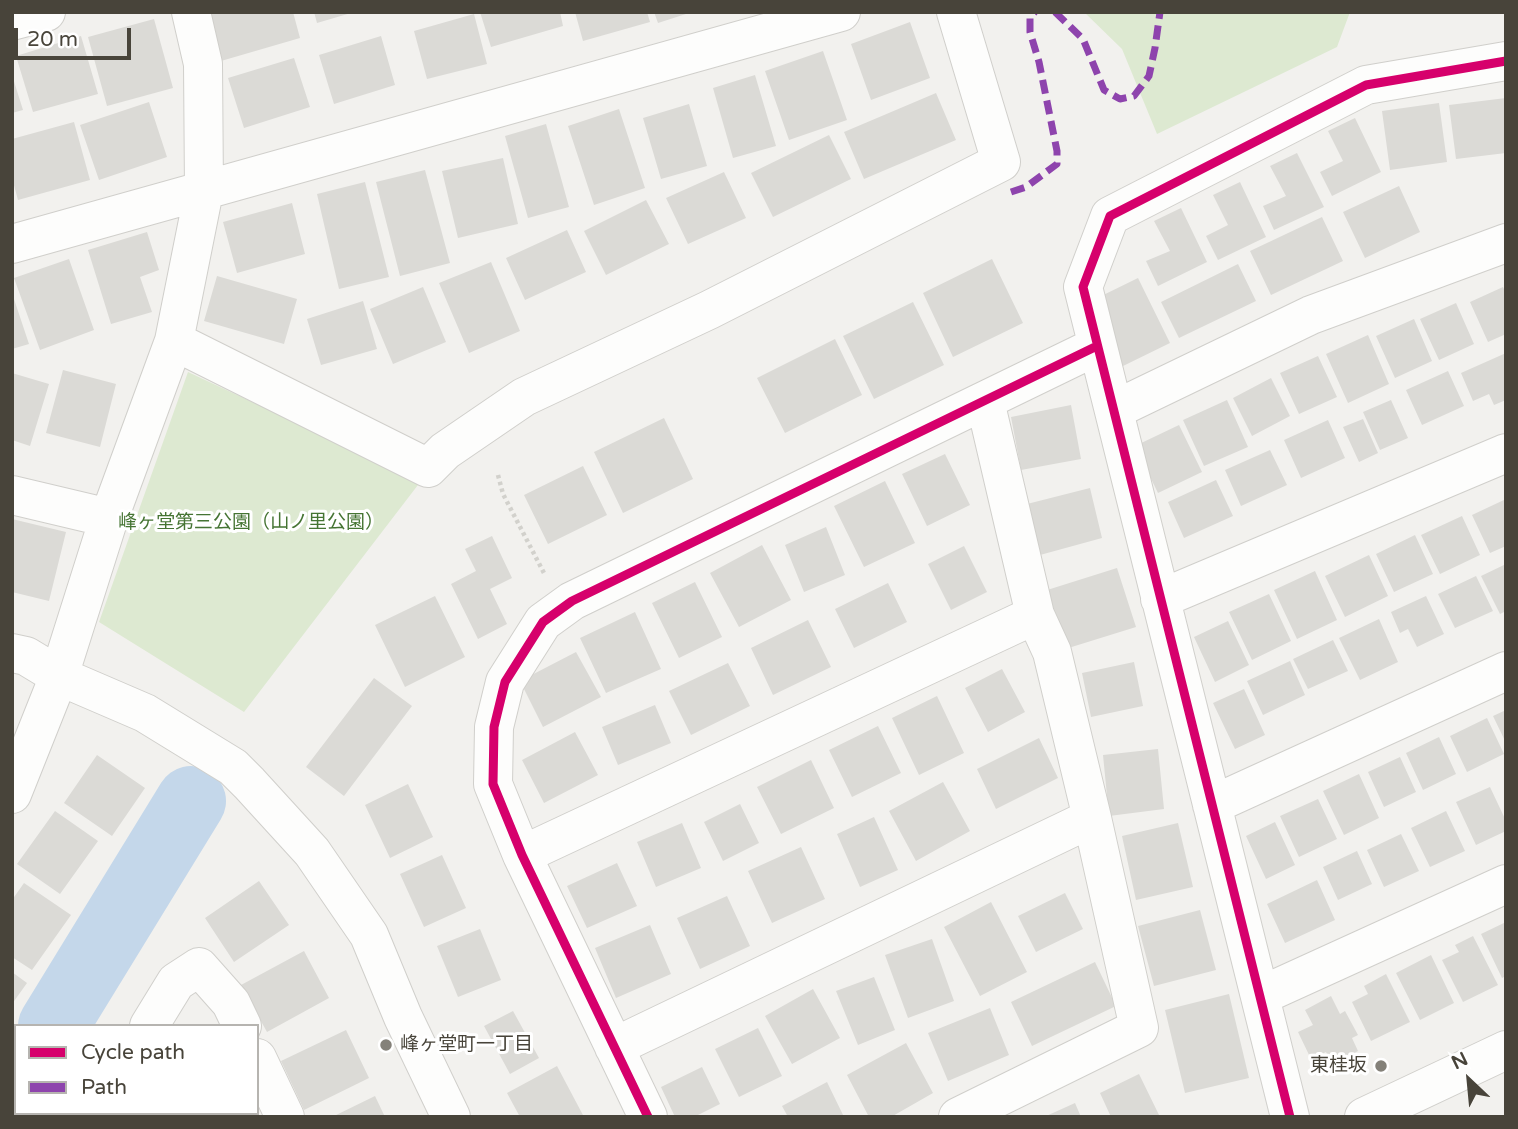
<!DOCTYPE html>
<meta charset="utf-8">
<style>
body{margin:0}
#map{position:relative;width:1518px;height:1129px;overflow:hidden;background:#f2f1ee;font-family:"Varela Round",sans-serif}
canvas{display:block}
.frame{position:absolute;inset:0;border:14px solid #48443a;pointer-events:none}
.legend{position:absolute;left:14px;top:1024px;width:245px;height:91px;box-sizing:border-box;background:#fff;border:2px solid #b6b4b0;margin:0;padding:9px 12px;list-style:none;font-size:21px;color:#48443a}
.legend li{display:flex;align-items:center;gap:14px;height:35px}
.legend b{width:35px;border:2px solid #b6b4b0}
.north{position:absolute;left:1434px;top:1045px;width:70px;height:70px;-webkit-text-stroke:5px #fff;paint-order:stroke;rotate:334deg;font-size:19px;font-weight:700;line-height:28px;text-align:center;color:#48443a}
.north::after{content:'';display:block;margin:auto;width:24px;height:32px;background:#48443a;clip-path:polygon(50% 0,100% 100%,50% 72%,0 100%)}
.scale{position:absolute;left:14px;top:28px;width:117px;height:32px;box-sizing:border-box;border:4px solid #48443a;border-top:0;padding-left:9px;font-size:21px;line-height:24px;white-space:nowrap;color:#48443a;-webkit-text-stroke:5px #fff;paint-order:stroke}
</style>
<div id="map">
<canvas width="1518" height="1129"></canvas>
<div class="frame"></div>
<ul class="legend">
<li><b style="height:9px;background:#d6006c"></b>Cycle path</li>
<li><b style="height:9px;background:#8e44ad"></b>Path</li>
</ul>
<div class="north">N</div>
<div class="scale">20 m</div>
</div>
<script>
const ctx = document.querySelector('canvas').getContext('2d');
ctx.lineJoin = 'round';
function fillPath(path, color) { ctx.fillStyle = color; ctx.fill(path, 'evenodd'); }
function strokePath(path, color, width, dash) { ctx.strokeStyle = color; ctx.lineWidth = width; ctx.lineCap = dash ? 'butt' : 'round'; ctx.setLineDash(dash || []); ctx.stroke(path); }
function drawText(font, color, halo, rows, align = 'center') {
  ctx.font = font + ' "Varela Round","Noto Sans JP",sans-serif'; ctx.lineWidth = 6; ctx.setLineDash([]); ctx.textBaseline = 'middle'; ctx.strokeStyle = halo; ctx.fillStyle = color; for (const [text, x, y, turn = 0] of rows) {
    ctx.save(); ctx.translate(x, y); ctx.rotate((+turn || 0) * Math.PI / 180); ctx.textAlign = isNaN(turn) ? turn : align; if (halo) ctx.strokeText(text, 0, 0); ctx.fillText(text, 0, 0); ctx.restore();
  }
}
const green = new Path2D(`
 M1084,12h266l-13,35 -180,87 -35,-85z
 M188,372l233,109 -177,231 -145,-90z`);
const river = new Path2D(`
 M53,1026l138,-225
 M12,1089l4,-4`);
const building = new Path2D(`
 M208,12h85l7,26 -79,23z
 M314,12h37v1l-34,10z
 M480,12h80l3,14 -72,21z
 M575,12h72l3,10 -67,19z
 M654,12h35v1l-31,10z
 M474,14l13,50 -60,15 -13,-48z
 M154,19l19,69 -66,18 -19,-69z
 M910,22l20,56 -59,22 -20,-56z
 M81,36l17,58 -65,18 -17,-56z
 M381,36l14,49 -61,19 -15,-49z
 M823,51l24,69 -58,20 -24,-69z
 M294,58l16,49 -66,21 -16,-50z
 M12,75l11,35 -11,3z
 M755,75l21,71 -43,12 -20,-70z
 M936,93l20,47 -92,39 -20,-47z
 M1506,98v55l-50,6 -7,-54z
 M149,102l18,55 -68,23 -19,-55z
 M1439,103l8,59 -57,8 -8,-59z
 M689,104l18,62 -46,13 -18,-61z
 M619,109l26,79 -51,17 -26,-79z
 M1355,118l26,54 -49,24 -12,-24 23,-11 -15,-30z
 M74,122l16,58 -72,20 -6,-22v-39z
 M546,124l23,83 -41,11 -23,-82z
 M829,135l22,44 -78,38 -22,-44z
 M1297,153l27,54 -50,23 -11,-24 23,-10 -16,-30z
 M503,158l15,66 -60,14 -16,-67z
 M425,170l25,93 -50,13 -24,-94z
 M724,172l22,46 -58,26 -22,-46z
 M365,182l24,95 -50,12 -22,-95z
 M1240,182l26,55 -48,23 -12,-24 22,-11 -15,-30z
 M1399,186l21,46 -55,26 -22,-46z
 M646,200l23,44 -63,31 -22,-44z
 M292,203l13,51 -68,19 -14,-51z
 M1181,208l26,54 -49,24 -12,-25 24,-10 -16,-30z
 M1322,217l21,44 -72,34 -21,-44z
 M567,230l19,42 -61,28 -19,-42z
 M147,232l12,38 -19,7 12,35 -41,12 -23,-74z
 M69,259l25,71 -54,20 -26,-72z
 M992,259l31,64 -70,34 -30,-64z
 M491,262l29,69 -51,22 -30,-70z
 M1238,264l18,37 -77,37 -18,-36z
 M217,276l80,23 -13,45 -80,-23z
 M1138,278l32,65 -49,24 -32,-65z
 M423,287l23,55 -53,22 -23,-55z
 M1503,287l3,6v41l-18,8 -18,-40z
 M12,293l17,51 -17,5z
 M363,301l14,48 -56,16 -14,-46z
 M913,302l31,63 -70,34 -31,-63z
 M1456,303l18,41 -35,16 -19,-41z
 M1414,319l18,42 -37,17 -19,-42z
 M1368,335l21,49 -41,19 -22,-49z
 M835,339l27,56 -77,38 -28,-55z
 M1506,353v47l-12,5 -5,-11 -16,7 -12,-28z
 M1318,356l19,41 -38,17 -19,-41z
 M63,370l53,14 -16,63 -54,-14z
 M1448,371l16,35 -42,19 -16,-35z
 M12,373l37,11 -19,62 -18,-6z
 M1271,378l19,38 -38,20 -19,-38z
 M1227,400l21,47 -44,19 -21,-46z
 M1391,400l17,38 -28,12 -17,-38z
 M1071,405l10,54 -60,11 -10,-53z
 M664,418l29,61 -70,34 -29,-61z
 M1363,419l15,34 -19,9 -16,-35z
 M1328,420l17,38 -44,20 -17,-38z
 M1179,425l23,47 -44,21 -23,-47z
 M1270,450l17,35 -46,21 -16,-36z
 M945,454l25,51 -43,21 -25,-52z
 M583,466l24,49 -59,29 -24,-49z
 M1216,480l17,36 -49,22 -16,-36z
 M885,481l30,62 -51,24 -30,-61z
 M1090,488l12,50 -62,17 -13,-51z
 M1506,499v47l-16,7 -18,-38z
 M1462,516l18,39 -40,19 -19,-39z
 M12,519l54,13 -17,69 -37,-9z
 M826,527l19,48 -41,17 -19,-47z
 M1415,535l18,39 -39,18 -18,-38z
 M492,536l20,42 -22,11 17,35 -29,15 -27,-55 25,-13 -11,-22z
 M762,545l29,55 -52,27 -29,-54z
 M964,546l23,46 -36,18 -23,-46z
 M1369,555l19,41 -43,21 -20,-41z
 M1506,564v47l-6,3 -19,-38z
 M1117,568l19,59 -74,23 -18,-59z
 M1315,571l22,49 -40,19 -23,-49z
 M1476,576l17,35 -38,17 -17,-34z
 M695,582l27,55 -43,21 -27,-55z
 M888,583l19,39 -53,26 -19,-39z
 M1269,594l22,47 -39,19 -23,-48z
 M435,596l30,61 -60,30 -30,-62z
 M1426,596l18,38 -27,13 -9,-18 -8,4 -9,-21z
 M635,612l26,57 -55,24 -26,-55z
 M1379,619l19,43 -38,18 -21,-42z
 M808,620l23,47 -58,28 -22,-47z
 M1228,621l21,44 -34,17 -21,-45z
 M1333,640l15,31 -40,18 -15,-30z
 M576,652l25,45 -58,30 -23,-46z
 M1290,661l15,34 -42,20 -16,-34z
 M1134,662l9,44 -52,11 -9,-44z
 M728,663l22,43 -59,29 -22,-44z
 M1002,669l23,43 -37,20 -23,-44z
 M374,678l38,28 -68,90 -38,-29z
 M1244,689l21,46 -30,14 -22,-46z
 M937,696l27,57 -45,22 -27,-57z
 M655,705l16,38 -53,22 -16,-38z
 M1506,710v33l-13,-27z
 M1487,718l17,36 -37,18 -17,-36z
 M878,726l23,47 -49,24 -23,-47z
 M575,732l23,43 -54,28 -22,-43z
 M1439,737l17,37 -33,16 -17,-37z
 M1039,738l19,40 -62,31 -19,-40z
 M1158,749l6,60 -55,7 -6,-61z
 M97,755l48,33 -33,48 -48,-33z
 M1400,757l16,35 -32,15 -16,-35z
 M811,760l23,48 -53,26 -24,-47z
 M1359,774l20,44 -35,17 -21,-44z
 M943,782l27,49 -54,30 -27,-50z
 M408,784l25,53 -43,21 -25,-53z
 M1490,787l16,34v10l-30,14 -20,-43z
 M1318,799l19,40 -38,18 -19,-41z
 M740,804l19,39 -36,18 -19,-39z
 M55,811l43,30 -38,53 -43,-30z
 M1446,811l19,40 -35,16 -19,-39z
 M874,817l24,53 -38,17 -23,-53z
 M1275,822l20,43 -29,14 -20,-43z
 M682,823l19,45 -45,19 -19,-45z
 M1178,823l15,64 -57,13 -14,-64z
 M1401,834l18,37 -35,16 -17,-37z
 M801,847l24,52 -53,24 -24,-52z
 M1357,851l15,33 -34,16 -15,-33z
 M442,855l24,53 -42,19 -24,-53z
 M617,863l20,43 -50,22 -20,-42z
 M1317,880l18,40 -50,23 -18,-39z
 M259,881l30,44 -55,37 -29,-44z
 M24,883l47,32 -39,55 -20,-13v-57z
 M1065,893l18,36 -47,23 -18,-36z
 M727,896l23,50 -50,23 -23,-51z
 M991,902l36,70 -47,24 -36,-69z
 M1200,910l16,60 -62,16 -16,-60z
 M1506,922v54l-4,2 -21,-44z
 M650,925l21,49 -55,24 -21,-50z
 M480,929l21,51 -43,17 -21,-51z
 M1473,936l25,49 -35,17 -21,-42 17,-8 -4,-7z
 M932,939l22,62 -46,17 -23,-63z
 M304,951l25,47 -62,34 -26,-47z
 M1431,955l23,48 -34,17 -24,-47z
 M1095,962l21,44 -84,40 -21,-44z
 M12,972l15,11 -15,21z
 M1386,974l24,48 -39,19 -19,-39 16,-8 -4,-8z
 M874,977l21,53 -37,15 -22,-54z
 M813,989l27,49 -48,26 -27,-48z
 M1229,994l20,84 -64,15 -20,-83z
 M1331,996l9,18 5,-3 13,24 -6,3 6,13 -26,14 -6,-13 -15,7 -13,-27 15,-7 -8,-15z
 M990,1008l19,47 -61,26 -20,-48z
 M513,1011l26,47 -29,16 -26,-48z
 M758,1028l24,48 -43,21 -24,-48z
 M346,1030l23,48 -65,32 -23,-49z
 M906,1043l27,50 -42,24h-22l-22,-42z
 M557,1066l27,51h-64l-13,-24z
 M702,1067l18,37 -26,13h-19l-14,-30z
 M1139,1074l21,43h-49l-11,-24z
 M827,1082l17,35h-56l-6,-11z
 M375,1096l10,21h-53z
 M1075,1103l6,14h-37z`);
const path = new Path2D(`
 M498,475l5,19 42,81`);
const minor = new Path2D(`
 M12,21l34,-9
 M12,244l829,-232
 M174,341l254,127 17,-17 79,-54 185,-87 292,-148 -45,-150
 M1114,410l197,-95 195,-72
 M12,495l97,23
 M1160,599l346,-146
 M12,653l14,3 33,20 86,37 88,54 16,16 63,69 57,83 34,82 48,100
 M12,794l47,-118 50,-158 65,-177 30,-150 -1,-127 -12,-52
 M1212,805l294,-134
 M522,855l513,-240
 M1260,996l246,-112
 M149,1026l27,-44 23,-15 32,36 11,23
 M614,1047l478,-229
 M257,1058l28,59
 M93,1117l2,-4
 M648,1117l-126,-262 -29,-71 1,-57 11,-45 38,-60 29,-21 525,-255
 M958,1117l181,-89 -47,-210 -40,-166 -17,-37 -50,-214
 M1290,1117l-207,-830 27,-71 256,-131 140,-24
 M1364,1117l142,-67`);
const quiet = new Path2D(`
 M1055,12l28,27 21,51 16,9 14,-3 15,-20 6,-28 5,-36
 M1011,192l15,-5 31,-23v-13l-18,-89 -9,-30v-15l5,-5`);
const cycleway = new Path2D(`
 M648,1117l-126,-262 -29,-71 1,-57 11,-45 38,-60 29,-21 525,-255
 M1290,1117l-207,-830 27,-71 256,-131 140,-24`);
const markers = [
 [386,1045,7,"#848179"],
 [1381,1066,7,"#848179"]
];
const parkNames = [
 ["峰ヶ堂第三公園（山ノ里公園）",251,523]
];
const poiNames = [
 ["峰ヶ堂町一丁目",400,1045],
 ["東桂坂",1367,1066,"right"]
];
fillPath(green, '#dde9d1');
strokePath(river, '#c4d7ea', 70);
fillPath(building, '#dbdad6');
strokePath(minor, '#d0cfcb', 40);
strokePath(path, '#d2d1cc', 4.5, [3.5, 3.5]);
strokePath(minor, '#fdfdfc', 38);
strokePath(quiet, '#8e44ad', 7, [14, 7]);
strokePath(cycleway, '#d6006c', 9);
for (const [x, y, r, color] of markers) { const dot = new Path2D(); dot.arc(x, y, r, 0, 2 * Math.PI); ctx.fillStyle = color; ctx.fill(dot); strokePath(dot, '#fff', 2.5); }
drawText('19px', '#457433', '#fff', parkNames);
drawText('19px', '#48443a', '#fff', poiNames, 'left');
</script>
